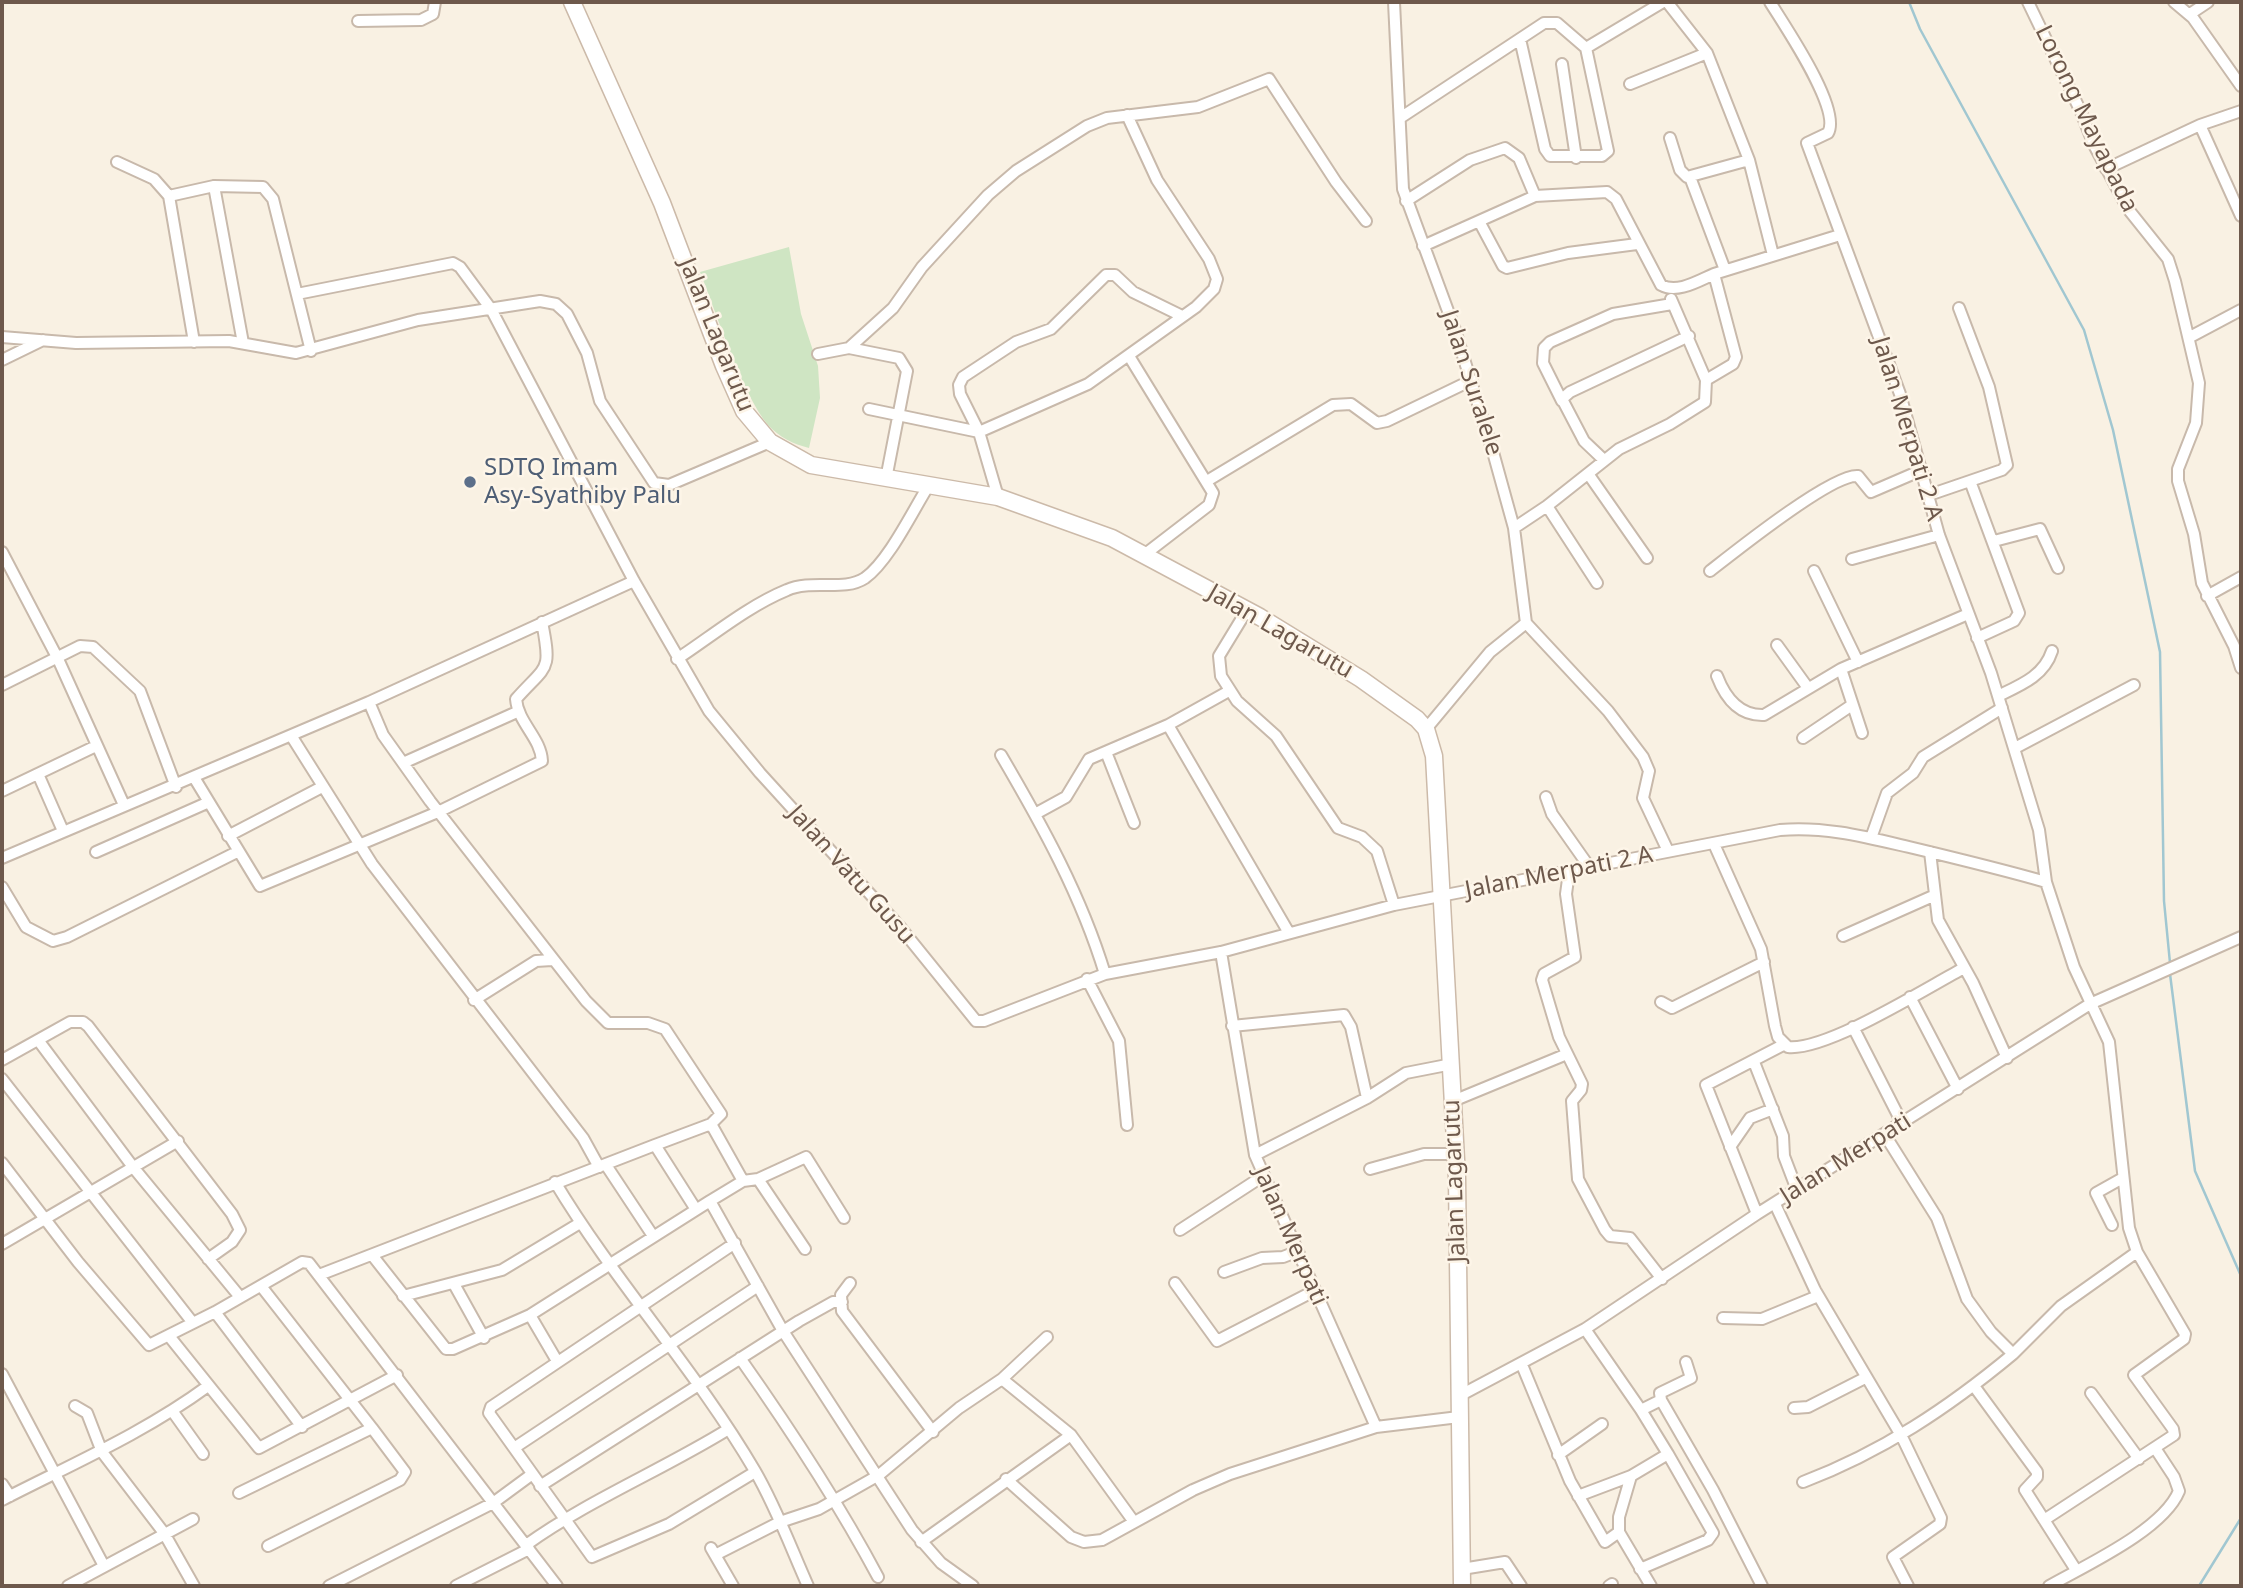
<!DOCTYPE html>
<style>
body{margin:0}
#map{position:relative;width:2243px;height:1588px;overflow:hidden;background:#f9f1e3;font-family:"Noto Sans",sans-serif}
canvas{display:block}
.frame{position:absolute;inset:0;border:4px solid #6e594c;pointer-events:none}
</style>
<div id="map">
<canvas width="2243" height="1588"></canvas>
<div class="frame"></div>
</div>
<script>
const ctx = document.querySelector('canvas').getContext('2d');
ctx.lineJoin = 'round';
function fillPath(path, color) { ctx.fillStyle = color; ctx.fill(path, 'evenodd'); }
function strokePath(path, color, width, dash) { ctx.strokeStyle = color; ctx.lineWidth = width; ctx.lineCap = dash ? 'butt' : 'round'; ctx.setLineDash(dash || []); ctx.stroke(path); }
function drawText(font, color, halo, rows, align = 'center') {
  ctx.font = font + ' "Noto Sans",sans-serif'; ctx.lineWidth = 5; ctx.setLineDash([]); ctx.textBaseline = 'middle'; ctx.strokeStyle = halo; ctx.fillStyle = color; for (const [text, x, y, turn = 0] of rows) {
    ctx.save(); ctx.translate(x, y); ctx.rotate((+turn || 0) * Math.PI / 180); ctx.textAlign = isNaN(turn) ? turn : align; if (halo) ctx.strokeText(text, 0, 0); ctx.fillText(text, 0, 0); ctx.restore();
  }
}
const green = new Path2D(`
 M789,247l12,67 17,52 2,32 -11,50c-16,-4 -30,-11 -41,-23 -26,-31 -52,-113 -68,-153z`);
const stream = new Path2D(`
 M1909,2l11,27 164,301 29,100 47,222 4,249 6,62
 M2170,974l25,197 46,105
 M2199,1586l42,-68v-7`);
const street = new Path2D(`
 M1394,2l9,187 52,141 38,122 21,76 12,95
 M1667,2l40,51 42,107 24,95
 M1770,2c14,23 72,107 58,131l-21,10 93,251 39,141 52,138 48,157 7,52 28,85 35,75 20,186 8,24 48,82 -1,5 -50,36 39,54 1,6 -130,85
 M2028,2l53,110 13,33 34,64 40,50 7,22 24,102 -3,40 -18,46v12l16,53 8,49 32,63 7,22
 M2174,2l19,16 48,68
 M2190,14l18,-12
 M358,21l63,-1 12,-6 2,-12
 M1520,39l25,110 5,7h52l6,-5 -22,-103
 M1562,64l14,94
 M1630,84l77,-31
 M1400,118l144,-95h13l29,25 77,-46
 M2200,125l41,-14
 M1670,138l10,32 7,7 62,-17
 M117,162l37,17 15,17
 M2106,169l94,-44 41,91
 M1690,177l35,93
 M214,186l29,157
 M1406,201l64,-41 35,-12 14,10 16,38
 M1480,223l23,43 4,2 61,-15 69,-9
 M1423,246l112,-50 72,-4 9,7 45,86c16,9 37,-4 53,-11
 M297,294l156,-31 7,4 31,42 143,272 75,130 51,62 140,154 76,94h8l121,-47 116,-22 173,-47 386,-75c44,-4 86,7 129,17 46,11 92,22 137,35
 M1671,299l35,81
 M2,337l74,6 153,-2 67,12 122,-33 122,-19 16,3 11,10 20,39 13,48 54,82 15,2 101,-43
 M2190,337l51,-27
 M194,342l-25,-146 45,-10 49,1 10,12 38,152
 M849,348l44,-40 29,-41 66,-72 28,-24 71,-45 20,-8 91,-11 71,-28 67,103 30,39
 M818,354l31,-6 50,10 8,13 -21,108
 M1129,356l84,137 -4,12 -65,50
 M2,360l41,-20
 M1562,401l-19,-38 1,-15 6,-6 63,-28 59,-10
 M869,409l110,23 109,-48 108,-77 18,-18 3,-10 -8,-20 -52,-79 -30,-65
 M1604,460l-20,-19 -22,-42 8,-7 119,-56
 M1589,475l58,83
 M1207,481l126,-76 18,-1 26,19 10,-2 85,-41
 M1970,481l49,132 -5,8 -37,17
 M1929,495l73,-25 5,-5 -18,-78 -30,-79
 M998,497l-19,-65 -19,-38 -1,-9 4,-8 53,-35 35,-13 55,-54h9l18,17 49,24
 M1547,506l50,77
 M1514,528l33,-22 72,-57 51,-25 35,-22 1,-22 27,-16 3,-7 -22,-83 126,-39
 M1994,541l46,-12 18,39
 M2,552l56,107 66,146
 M1852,559l87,-24
 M1710,571c23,-18 123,-98 148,-95l13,16 51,-22
 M1814,571l44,91
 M2207,596l34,-19
 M1247,610l-28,46 2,20 16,25 39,35 62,92 24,9 15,14 17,54
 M1526,623l82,88 35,46 6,14 -6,27 25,53
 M1777,645l31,43
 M677,659c35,-23 71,-53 110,-69 25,-11 57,2 78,-12 24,-17 48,-68 64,-93
 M1717,676c8,21 22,40 47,39l77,-46
 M2,685l78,-39 13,1 47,44 36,96
 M1998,696c23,-11 46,-20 54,-45
 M369,702l265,-121
 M1168,725l61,-34
 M1426,729l64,-77 36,-29
 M1862,733l-21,-64 127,-55
 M292,737l80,127 211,274 16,29
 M1803,738l49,-33
 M2015,748l119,-63
 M1106,752l28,71
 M1001,755c41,70 80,140 104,219
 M403,763l114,-51
 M38,774l25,57
 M195,779l65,107 178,-74 104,-51c-1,-23 -24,-38 -26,-62 31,-35 36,-26 26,-77
 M2,791l94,-45
 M1546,797l6,17 38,54
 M1035,814l31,-17 23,-38 79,-34 121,208
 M228,836l94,-49
 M1871,838l16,-45 26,-20 10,-16 79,-49
 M1714,844l47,105 14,77 3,11 10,10c39,4 138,-59 176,-79
 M96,852l113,-50
 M1930,852l8,68 35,63 34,75
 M2,858l367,-156 14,33 47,66 156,200 22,22h40l17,6 56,85 -10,10 -56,21
 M1569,872l-3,22 9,63 -31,17 -2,6 17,57 23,47 -1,6 -9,11 6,78 27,51 5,6 20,2 32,41
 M2,887l24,40 27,14 14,-4 170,-85
 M1843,936l90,-40
 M1221,952l34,203 121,272 83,-10
 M1087,979l32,62 8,84
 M1910,997l48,92
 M474,1000l62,-39 16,-1
 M1661,1002l11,6 92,-46
 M1232,1026l112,-11 7,12 16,71
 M1853,1027l49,96
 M38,1040l95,127 107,130
 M2,1060l68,-38h13l5,4 144,188 8,16 -8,12 -24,17
 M1754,1062l29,74 1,20 13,34
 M2,1079l191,244
 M1453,1101l114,-47
 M711,1124l32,57
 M1730,1147l20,-29 23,-9
 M1255,1155l112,-57 39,-25 46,-9
 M2,1163l76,99 71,83 66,-33 87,-50 7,1 248,323
 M606,1165l47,71
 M1370,1169l54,-15h32
 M758,1179l48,-22 38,61
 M555,1182c60,100 141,188 200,289 21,36 36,77 53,115
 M710,1201l33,-20 15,-2 47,70
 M1775,1204l40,86 87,147 39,81 -1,6 -47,33 15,29
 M1757,1214l-51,-129 77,-40
 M2112,1225l-16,-32 25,-14
 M1180,1230l83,-54
 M735,1243l-244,164 -2,6 103,144 77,-33 86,-52
 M2,1244l176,-103
 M372,1255l74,94h7l77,-34 180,-114 73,130 129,199 29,33 32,23
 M1224,1272l38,-14 21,-1 13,-5
 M319,1275l336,-130 40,63
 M850,1283l-9,12 1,16 91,121
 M1175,1283l42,58 97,-50
 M454,1284l30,54
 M261,1286l111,142
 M403,1296l99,-26 78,-47
 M215,1312l87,115
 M530,1315l27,46
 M1723,1318l39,1 56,-23
 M1585,1329l56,81 20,-10 52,90 49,96
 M169,1336l90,112 138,-73
 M2013,1354l48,-48 76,-54
 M740,1358c50,71 97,142 138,219
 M1522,1365l48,116 35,61 14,-10v-15l12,-41
 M2,1374l102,192
 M1002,1379l69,56 63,87
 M1974,1386l63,86v5l-12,13 51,80
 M2091,1393l48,66
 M1459,1396l126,-67 172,-115 333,-210 151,-67
 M1661,1400l-1,-7 31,-15 -5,-16
 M75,1406l12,7 15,39 62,81 30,53
 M1794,1408l14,-1 57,-29
 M173,1412l30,42
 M514,1448l244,-162
 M1558,1455l44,-31
 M1006,1479l65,58 13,5 18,-2 91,-50 37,-16 146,-47
 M1803,1482c79,-30 145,-74 210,-128l-22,-22 -24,-33 -30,-81 -52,-83
 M2,1484l8,12
 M540,1486l259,-165 34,-19h9
 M239,1493l133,-65 33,44 -5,8 -132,66
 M1578,1496l53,-20 37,-22 -27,-44
 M2,1500c70,-36 142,-67 206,-114
 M1619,1532l32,54
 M921,1542l150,-107
 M526,1545c61,-44 136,-75 201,-115
 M711,1548l22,38
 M715,1555l65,-33 39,-13 60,-34 80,-67 43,-29 45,-42
 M1462,1569l43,-7 16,24
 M1640,1569l68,-29 5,-7 -45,-79
 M68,1586l125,-67
 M329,1586l164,-83 38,-28
 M456,1586l73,-37
 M1609,1586l3,-2
 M2049,1586c37,-21 114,-56 130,-95l-5,-14 -19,-29`);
const secondary = new Path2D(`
 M572,2l90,201 62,163 20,45 26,31 41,23 187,32 114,41 148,79 101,62 56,40 9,10 8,27 23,422 5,408`);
const markers = [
 [470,482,7,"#5c6f8a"]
];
const streetNames = [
 ["Lorong Mayapada",2086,119,64],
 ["Jalan Lagarutu",716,335,68],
 ["Jalan Suralele",1471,383,72],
 ["Jalan Merpati 2 A",1907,429,73],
 ["Jalan Lagarutu",1280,632,30],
 ["Jalan Merpati 2 A",1559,873,-11],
 ["Jalan Vatu Gusu",851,875,48],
 ["Jalan Merpati",1846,1159,-32],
 ["Jalan Lagarutu",1455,1181,-92],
 ["Jalan Merpati",1290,1236,66]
];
const serviceNames = [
 ["SDTQ Imam",484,468],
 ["Asy-Syathiby Palu",484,496]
];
fillPath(green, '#cfe5c3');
strokePath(stream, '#a1c7d1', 2.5);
strokePath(street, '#c8b9ab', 14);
strokePath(secondary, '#ccbaa9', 19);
strokePath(street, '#fff', 10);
strokePath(secondary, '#fff', 16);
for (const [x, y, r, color] of markers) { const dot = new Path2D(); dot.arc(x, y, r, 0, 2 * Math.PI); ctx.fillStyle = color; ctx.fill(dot); strokePath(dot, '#fdf5e8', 2.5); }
drawText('24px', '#6e594c', '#fdf5e8', streetNames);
drawText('24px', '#4e5e75', '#fdf5e8', serviceNames, 'left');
</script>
